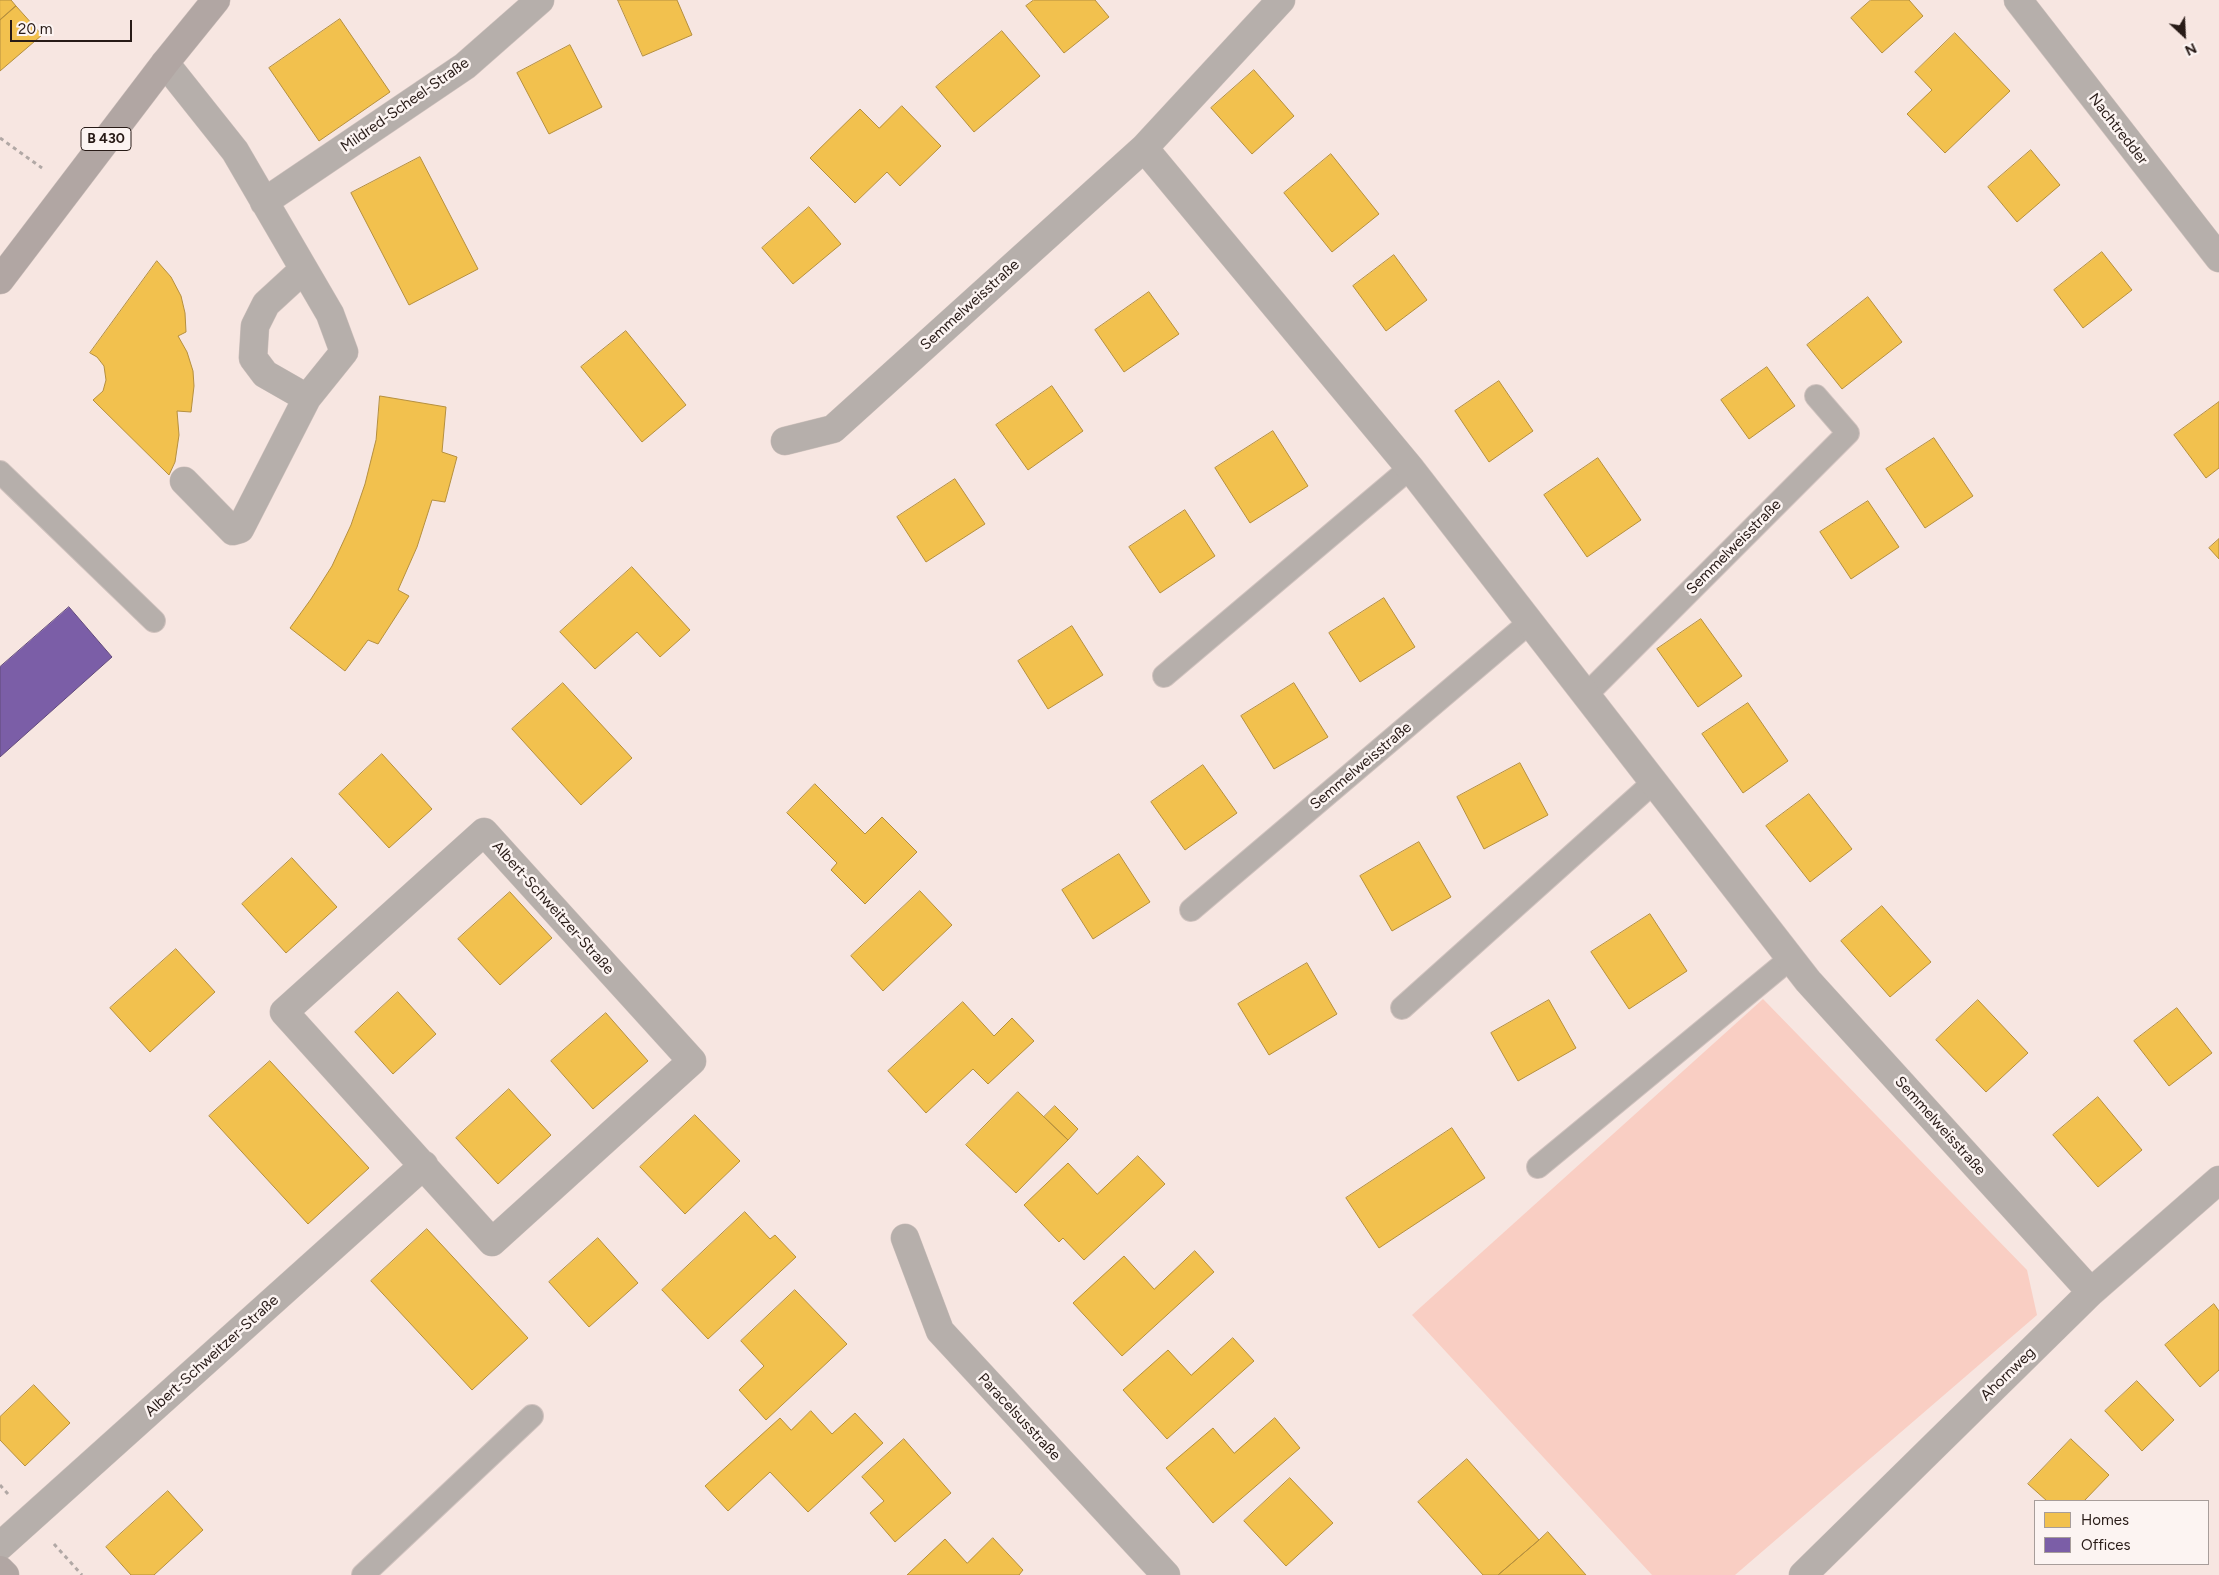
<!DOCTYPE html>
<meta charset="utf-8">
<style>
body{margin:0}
#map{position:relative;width:2219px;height:1575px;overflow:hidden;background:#f7e6e1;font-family:Figtree,sans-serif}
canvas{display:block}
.legend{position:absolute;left:2034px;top:1500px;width:175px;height:65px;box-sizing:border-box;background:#fcf4f2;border:1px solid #a79d9a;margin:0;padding:6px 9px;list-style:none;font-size:15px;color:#281b17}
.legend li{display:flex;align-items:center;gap:10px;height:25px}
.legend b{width:25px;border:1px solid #a79d9a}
.north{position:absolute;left:2159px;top:10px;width:50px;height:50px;-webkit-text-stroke:4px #fcf4f2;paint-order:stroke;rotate:155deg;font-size:14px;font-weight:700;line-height:20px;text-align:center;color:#281b17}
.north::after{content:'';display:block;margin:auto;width:18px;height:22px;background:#281b17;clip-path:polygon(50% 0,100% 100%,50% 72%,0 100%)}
.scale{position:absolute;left:10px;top:20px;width:122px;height:22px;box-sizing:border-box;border:2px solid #281b17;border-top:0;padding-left:6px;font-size:15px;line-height:18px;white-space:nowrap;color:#281b17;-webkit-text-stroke:4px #fcf4f2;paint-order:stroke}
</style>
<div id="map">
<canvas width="2219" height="1575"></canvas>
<ul class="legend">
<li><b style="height:14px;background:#f2c14e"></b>Homes</li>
<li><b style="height:14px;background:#7b5ea7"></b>Offices</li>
</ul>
<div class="north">N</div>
<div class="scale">20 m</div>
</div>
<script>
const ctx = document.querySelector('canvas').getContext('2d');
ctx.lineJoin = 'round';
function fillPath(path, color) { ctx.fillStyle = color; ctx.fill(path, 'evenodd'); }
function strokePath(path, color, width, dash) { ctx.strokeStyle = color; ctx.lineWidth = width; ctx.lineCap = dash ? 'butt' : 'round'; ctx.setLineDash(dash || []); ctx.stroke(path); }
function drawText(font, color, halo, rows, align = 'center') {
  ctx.font = font + ' Figtree,sans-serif'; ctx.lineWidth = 5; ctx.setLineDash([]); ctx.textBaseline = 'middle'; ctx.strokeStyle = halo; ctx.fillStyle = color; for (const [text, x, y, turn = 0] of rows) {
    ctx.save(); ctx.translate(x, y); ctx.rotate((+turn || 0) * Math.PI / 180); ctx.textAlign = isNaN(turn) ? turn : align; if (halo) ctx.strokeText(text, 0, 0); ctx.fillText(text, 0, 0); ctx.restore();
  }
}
const green = new Path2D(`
 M1763,999l264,271 10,45 -302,260h-83l-240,-260z`);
const homes = new Path2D(`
 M0,0h11l5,6 -16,14z
 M618,0h59l15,35 -49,21z
 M1034,0h61l14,17 -45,36 -38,-47z
 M1871,0h38l14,16 -41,37 -31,-35z
 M16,6l26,29 -42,36v-51z
 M340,19l50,73 -71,49 -50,-73z
 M1002,31l38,45 -66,56 -38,-45z
 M1955,33l55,58 -65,62 -38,-39 25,-24 -17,-18z
 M570,45l32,62 -53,27 -32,-61z
 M1254,70l40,46 -42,38 -41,-46z
 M902,106l39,40 -41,40 -13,-14 -32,31 -45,-45 50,-49 19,19z
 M2031,150l29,35 -43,37 -29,-35z
 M1331,154l48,60 -47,38 -48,-59z
 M420,157l58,112 -69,36 -58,-112z
 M809,207l32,37 -48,40 -31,-36z
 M2102,252l30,38 -49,38 -29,-38z
 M1394,255l33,45 -41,31 -33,-45z
 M157,261l14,16 10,19 4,17 1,19 -8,4 9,16 6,19 1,15 -3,26 -14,-1 2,24 -4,27 -6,13 -76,-75 10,-9 3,-11 -2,-14 -7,-9 -7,-4z
 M1149,292l30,42 -55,38 -29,-42z
 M1868,297l34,45 -60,47 -35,-44z
 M626,331l60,74 -44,37 -61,-75z
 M1767,367l28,39 -46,33 -28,-39z
 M1499,381l34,50 -44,31 -34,-51z
 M1052,386l31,45 -55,39 -32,-45z
 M380,396l66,11 -4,45 15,5 -12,45 -13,-2 -15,47 -19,43 11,6 -31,48 -10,-4 -23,31 -55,-43 21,-29 21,-33 19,-41 14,-41 11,-44z
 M2219,402v66l-13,10 -32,-43z
 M1273,431l35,55 -58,37 -35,-55z
 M1934,438l39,58 -48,32 -39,-59z
 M1598,458l43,62 -54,37 -43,-62z
 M955,479l30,45 -59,38 -29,-45z
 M1868,501l31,46 -48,32 -31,-47z
 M1185,510l30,46 -55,37 -31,-46z
 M2219,539v20l-10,-11z
 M632,567l58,63 -30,27 -23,-25 -42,37 -35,-37z
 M1384,598l31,49 -55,35 -31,-49z
 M1701,619l41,57 -44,31 -41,-58z
 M1072,626l31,49 -55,34 -30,-48z
 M563,683l69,75 -51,47 -69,-76z
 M1294,683l34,54 -54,32 -33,-53z
 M1748,703l40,58 -45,32 -41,-59z
 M382,754l50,55 -43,39 -50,-54z
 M1520,763l28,52 -64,34 -27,-52z
 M1203,765l34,48 -52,37 -34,-48z
 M815,784l50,50 17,-17 35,35 -52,52 -34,-34 6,-7 -50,-50z
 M1809,794l43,55 -42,33 -44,-56z
 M1419,842l32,55 -59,34 -32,-55z
 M1119,854l31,48 -57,37 -31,-49z
 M292,858l45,49 -51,46 -44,-49z
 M920,891l32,34 -69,66 -32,-35z
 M510,892l42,46 -52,47 -42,-46z
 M1882,906l49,56 -41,35 -49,-56z
 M1650,914l37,57 -58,38 -38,-57z
 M176,949l39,43 -65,60 -40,-44z
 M1307,963l30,51 -68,41 -31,-51z
 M398,992l38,42 -43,40 -38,-42z
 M1549,1000l27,48 -58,33 -27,-48z
 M1978,1000l50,53 -42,39 -50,-52z
 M963,1002l31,34 18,-18 22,23 -46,43 -15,-15 -47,44 -38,-42z
 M2177,1008l35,45 -43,33 -35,-45z
 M606,1013l42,48 -55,48 -42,-48z
 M270,1061l99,107 -61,56 -99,-108z
 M509,1089l42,46 -53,49 -42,-46z
 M1018,1092l50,48 -52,53 -50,-48z
 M2098,1097l44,53 -44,37 -45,-52z
 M1055,1106l23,23 -10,11 -24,-23z
 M695,1115l45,46 -55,53 -45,-47z
 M1452,1128l33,50 -106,70 -33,-50z
 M1138,1156l27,28 -81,76 -21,-22 -4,4 -35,-37 44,-42 29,31z
 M745,1212l25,27 5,-4 21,22 -88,82 -46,-49z
 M427,1229l101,109 -56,52 -101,-109z
 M598,1238l40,45 -49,44 -40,-45z
 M1195,1251l19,21 -92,84 -49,-53 51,-47 30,33z
 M795,1290l52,54 -81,76 -27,-30 25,-24 -23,-25z
 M2214,1304l5,7v59l-19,17 -35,-42z
 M1233,1338l21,23 -87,78 -44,-49 45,-40 23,25z
 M2137,1381l37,39 -32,31 -37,-40z
 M34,1385l36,38 -45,43 -25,-26v-23z
 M811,1411l21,23 23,-21 28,30 -75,69 -38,-40 -42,39 -23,-25 75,-68 11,12z
 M1275,1418l25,30 -87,75 -47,-55 47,-40 21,25z
 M904,1439l47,54 -56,49 -25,-29 14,-12 -22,-24z
 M2071,1439l38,36 -25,26h-37l-19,-17z
 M1467,1459l72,81 -41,35h-15l-65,-73z
 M1290,1478l43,45 -47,43 -42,-45z
 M168,1491l35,39 -49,45h-23l-25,-28z
 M1548,1532l38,43h-88l41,-35z
 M993,1538l30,32 -4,5h-112l38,-36 22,24z`);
const offices = new Path2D(`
 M69,607l43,50 -112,100v-90z`);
const path = new Path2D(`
 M0,138l42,30
 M0,1485l8,9
 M54,1544l28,31`);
const lane = new Path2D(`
 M0,472l154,149
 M1164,676l246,-208
 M1586,695l262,-262 -32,-37
 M1191,910l339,-288
 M1402,1008l252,-226
 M1538,1167l253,-209
 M363,1575l169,-159`);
const street = new Path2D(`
 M2018,0l201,258
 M165,63l70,88 95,163 14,38 -37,46 -67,131 -7,2 -49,-50
 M1144,148l266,320 398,513 283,311
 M264,202l201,-136 75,-66
 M303,270l-37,34 -11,22 -2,32 12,16 42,24
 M785,441l48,-12 311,-281 137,-148
 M484,832l208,229 -200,181 -208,-230z
 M905,1238l35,93 226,244
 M0,1546l424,-381
 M1803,1575l288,-283 128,-112`);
const primary = new Path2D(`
 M0,280l165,-217 51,-63
 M0,1570l5,5`);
const shields = [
 [106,139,50]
];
const shieldNames = [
 ["B 430",106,139]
];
const streetNames = [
 ["Mildred-Scheel-Straße",405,105,-35],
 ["Nachtredder",2118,129,52],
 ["Semmelweisstraße",970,305,-42],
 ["Semmelweisstraße",1734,547,-45],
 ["Semmelweisstraße",1361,766,-40],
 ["Albert-Schweitzer-Straße",553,908,48],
 ["Semmelweisstraße",1940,1126,48],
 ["Albert-Schweitzer-Straße",212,1356,-42],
 ["Ahornweg",2008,1374,-44],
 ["Paracelsusstraße",1019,1417,47]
];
fillPath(green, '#f9cec3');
fillPath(homes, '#f2c14e');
strokePath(homes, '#b58f3e', 1);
fillPath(offices, '#7b5ea7');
strokePath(offices, '#624a7c', 1);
strokePath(lane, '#d0c2be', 24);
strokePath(street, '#d0c2be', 29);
strokePath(primary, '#d0c2be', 29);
strokePath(path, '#b1a8a5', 3, [4, 4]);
strokePath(lane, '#b6afab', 22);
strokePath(street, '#b6afab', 28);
strokePath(primary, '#b1a6a3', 28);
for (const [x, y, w] of shields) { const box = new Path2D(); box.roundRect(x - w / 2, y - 11.5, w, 23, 4); ctx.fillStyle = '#fcf4f2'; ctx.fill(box); strokePath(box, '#281b17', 1); }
drawText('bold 14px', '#281b17', null, shieldNames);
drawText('15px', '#281b17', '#fcf4f2', streetNames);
</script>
